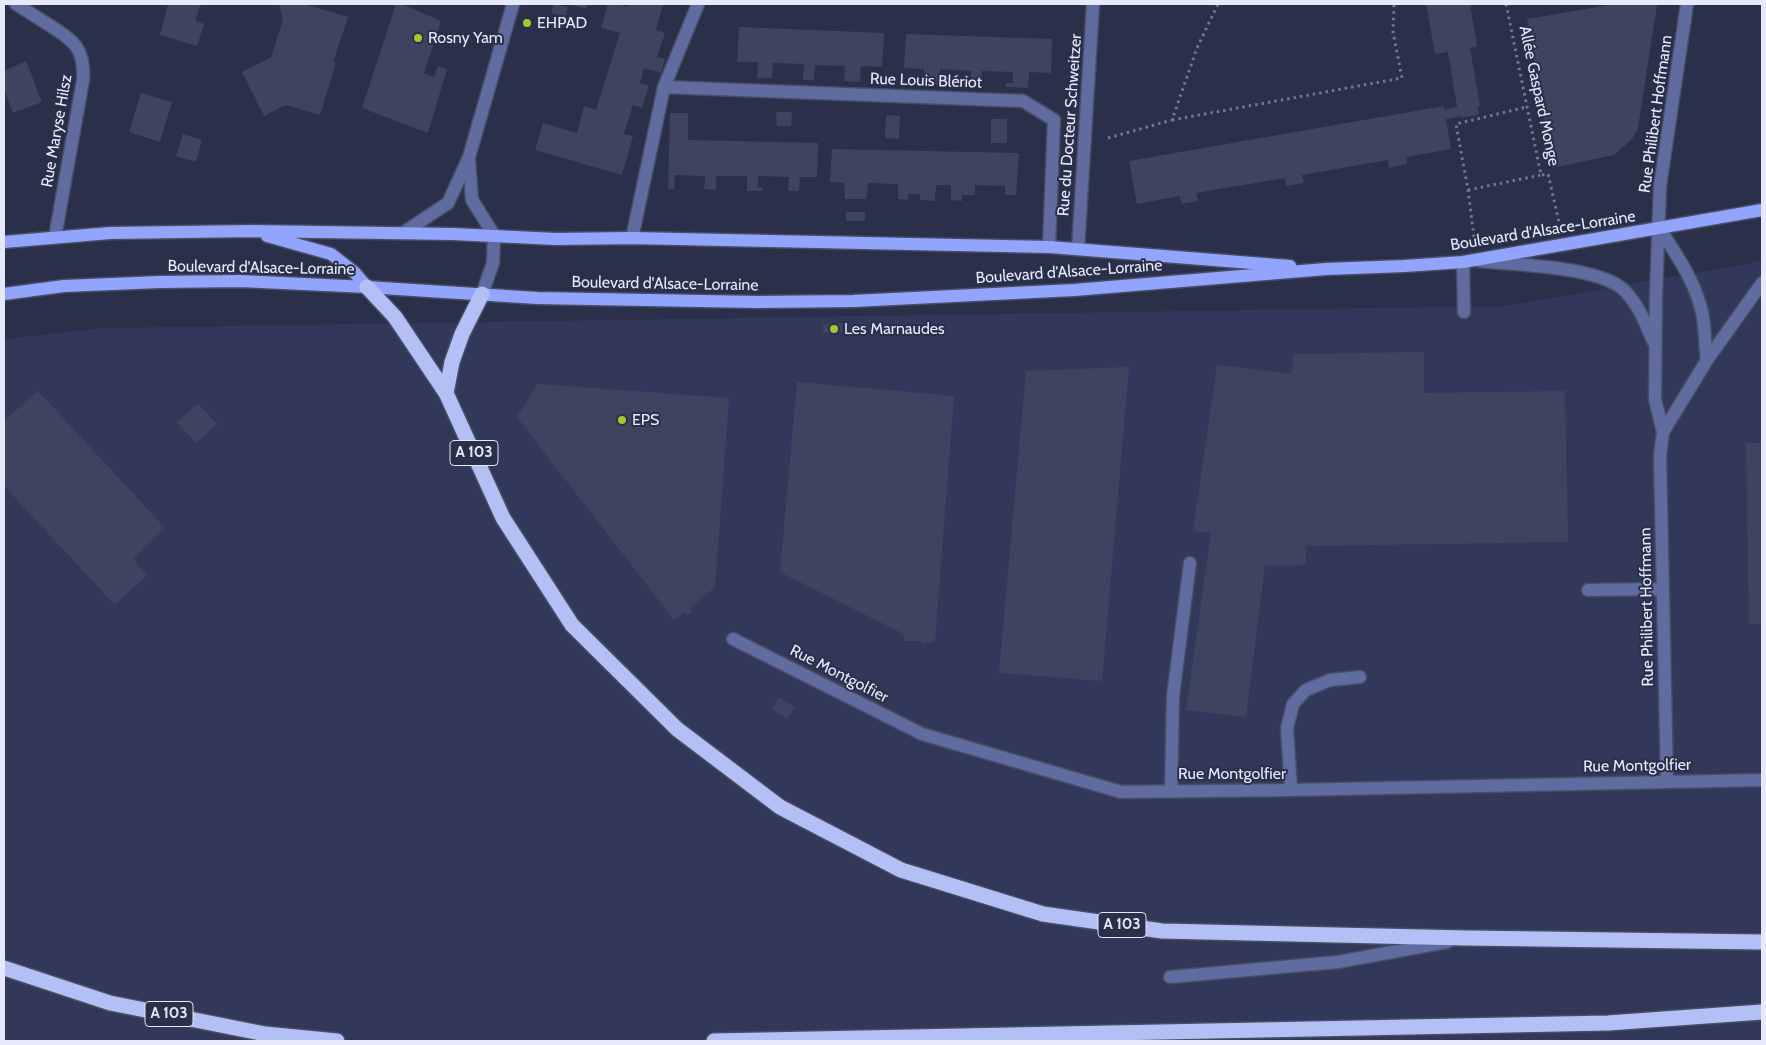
<!DOCTYPE html>
<meta charset="utf-8">
<style>
body{margin:0}
#map{position:relative;width:1766px;height:1045px;overflow:hidden;background:#2a2f4a;font-family:Cabin,sans-serif}
canvas{display:block}
.frame{position:absolute;inset:0;border:5px solid #e5e9fb;pointer-events:none}
</style>
<div id="map">
<canvas width="1766" height="1045"></canvas>
<div class="frame"></div>
</div>
<script>
const ctx = document.querySelector('canvas').getContext('2d');
ctx.lineJoin = 'round';
function fillPath(path, color) { ctx.fillStyle = color; ctx.fill(path, 'evenodd'); }
function strokePath(path, color, width, dash) { ctx.strokeStyle = color; ctx.lineWidth = width; ctx.lineCap = dash ? 'butt' : 'round'; ctx.setLineDash(dash || []); ctx.stroke(path); }
function drawText(font, color, halo, rows, align = 'center') {
  ctx.font = font + ' Cabin,sans-serif'; ctx.lineWidth = 4; ctx.setLineDash([]); ctx.textBaseline = 'middle'; ctx.strokeStyle = halo; ctx.fillStyle = color; for (const [text, x, y, turn = 0] of rows) {
    ctx.save(); ctx.translate(x, y); ctx.rotate((+turn || 0) * Math.PI / 180); ctx.textAlign = isNaN(turn) ? turn : align; if (halo) ctx.strokeText(text, 0, 0); ctx.fillText(text, 0, 0); ctx.restore();
  }
}
const built = new Path2D(`
 M1762,261v780h-1758v-702l99,-11 1401,-22z`);
const building = new Path2D(`
 M168,4h33l-6,17 9,3 -7,22 -37,-11z
 M279,4h25l44,13 -15,45 3,1 -16,52 -34,-10 -22,11 -22,-44 29,-15 12,-37z
 M396,4h6l39,17 -17,52 10,4 4,-11 9,3 -19,64 -66,-25z
 M554,4l14,3 -3,10 -14,-4z
 M568,4h20l-2,5z
 M608,4h9l11,3 1,-3h34l-7,26 9,3 -8,24 8,2 -4,14 -17,-5 -4,15 9,3 -7,22 -9,-3 -9,29 9,2 -11,39 -87,-25 8,-27 34,10 7,-27 12,4 24,-77 -19,-5z
 M1426,4h44l7,42 -7,2 10,58 -2,1 1,8 -18,3v-2l-15,3 5,30 -45,8 1,7 -18,4 -1,-8 -86,15 2,8 -18,3 -1,-8 -89,15 2,8 -17,3 -1,-8 -43,8 -8,-43 315,-55v3l13,-2 -9,-55 -13,2z
 M1615,4l42,1 -19,123 -6,11 -18,16 -62,13 -25,-149z
 M739,27l145,6 -2,34 -21,-1 -1,16 -16,-1 1,-15 -30,-1 -1,15h-11l1,-16 -31,-1 -1,15h-15l1,-16h-21z
 M906,34l146,5 -1,34 -22,-1 -1,16 -22,-1v-4h7v-11l-31,-1 -1,16 -16,-1v-4h6v-11l-31,-2v12h5v4l-21,-1v-15l-20,-1z
 M26,61l16,41 -29,11 -9,-24v-18z
 M141,93l31,9 -12,40 -31,-10z
 M776,112h16l-1,14h-14z
 M670,113h18v27l130,3 -1,34h-17l-1,14h-11l1,-14 -31,-1v12l4,-1v4h-15v-15h-31v14l-12,-1 1,-13 -30,-1 -1,14h-6z
 M886,115l14,1 -1,23 -14,-1z
 M991,119h16v24h-16z
 M183,134l19,6 -6,22 -20,-6z
 M832,149l187,4 -3,42h-11v-9l-30,-1v10h-13v6l-11,-1v-15h-15l-1,16 -15,-1v-6h-12v6l-10,-1v-15l-30,-1 -2,16h-21l-1,-16 -14,-1z
 M846,212h19v9h-19z
 M842,323v9l-19,1v-9z
 M1424,352v41l141,-2 3,151 -262,4v19l-41,1 -19,151 -60,-7 25,-177 -18,-2 24,-166 74,9 3,-20z
 M1129,367l-27,314 -103,-8 27,-302z
 M797,382l157,14 -19,245 -12,3 -2,-3h-17v-7l-124,-62z
 M537,384l192,14 -14,189 -25,21 2,4 -5,4 -3,-4 -10,8 -157,-203z
 M38,391l127,137 -32,31 14,16 -32,30 -111,-119v-65z
 M198,404l19,20 -21,19 -19,-21z
 M1746,443h16v181h-13z
 M779,697l16,10 -8,12 -15,-10z`);
const path = new Path2D(`
 M1506,4l35,171 7,-1 11,48
 M1172,120l230,-42 -9,-46 1,-28
 M1108,138l64,-18 25,-72 21,-44
 M1468,190l73,-15
 M1474,237l-6,-47 -12,-66 71,-17`);
const minor = new Path2D(`
 M16,4c11,7 22,14 33,21 25,16 36,23 34,55l-28,157
 M664,87l359,14 31,19 -5,127
 M469,160l3,40 22,35 -1,28 -11,31
 M1660,229c17,27 37,55 43,88 2,14 2,28 4,43
 M403,233l45,-30 21,-46 44,-153
 M632,238l32,-151 34,-83
 M1078,249l15,-245
 M1480,261c35,4 120,5 145,30 14,15 20,31 28,50
 M1463,262l1,50
 M1663,432l-8,-33 1,-104 4,-109 27,-182
 M1588,590l74,-1
 M733,639l189,95 199,58 170,-2 471,-10
 M1667,781l-7,-325 3,-24 44,-72 55,-77
 M1291,790l-4,-62 6,-24 13,-14 24,-10 30,-3
 M1171,791l2,-95 17,-133
 M1170,977l168,-15 109,-20`);
const major = new Path2D(`
 M267,236l64,18 23,18 13,15
 M4,242l106,-9 142,-2 201,3 103,5 76,-1 417,9 241,19
 M4,294l60,-8 96,-4 80,-1 127,6 170,11 220,4 96,-1 221,-11 252,-21 78,-3 59,-4 299,-52`);
const highway = new Path2D(`
 M367,287l28,30 51,76 57,125 69,107 105,104 103,78 121,63 142,44 119,17 304,7 296,4
 M446,393l6,-31 10,-28 20,-40
 M4,968l106,35 155,31 72,7
 M714,1041l894,-18 154,-11`);
const markers = [
 [527,23,5,"#9fca2e"],
 [418,38,5,"#9fca2e"],
 [834,329,5,"#9fca2e"],
 [622,420,5,"#9fca2e"]
];
const shields = [
 [474,453,48],
 [1122,925,48],
 [169,1014,48]
];
const shieldNames = [
 ["A 103",474,453],
 ["A 103",1122,925],
 ["A 103",169,1014]
];
const poiNames = [
 ["EHPAD",537,23],
 ["Rosny Yam",428,38],
 ["Les Marnaudes",844,329],
 ["EPS",632,420]
];
const streetNames = [
 ["Rue Louis Blériot",926,81,2],
 ["Allée Gaspard Monge",1539,96,78],
 ["Rue Philibert Hoffmann",1656,114,-82],
 ["Rue du Docteur Schweitzer",1070,125,-86],
 ["Rue Maryse Hilsz",57,131,-80],
 ["Boulevard d'Alsace-Lorraine",1543,231,-9],
 ["Boulevard d'Alsace-Lorraine",261,268,1],
 ["Boulevard d'Alsace-Lorraine",1069,272,-4],
 ["Boulevard d'Alsace-Lorraine",665,284,1],
 ["Rue Philibert Hoffmann",1647,607,-91],
 ["Rue Montgolfier",839,674,27],
 ["Rue Montgolfier",1637,766,-1],
 ["Rue Montgolfier",1232,774]
];
fillPath(built, '#32385a');
fillPath(building, '#3e4460');
strokePath(minor, '#484d66', 15);
strokePath(major, '#484d66', 15);
strokePath(highway, '#484d66', 18);
strokePath(path, '#73778f', 3, [2.5, 4]);
strokePath(minor, '#606ba0', 12);
strokePath(major, '#93a4fc', 12);
strokePath(highway, '#b4c0f5', 15);
for (const [x, y, r, color] of markers) { const dot = new Path2D(); dot.arc(x, y, r, 0, 2 * Math.PI); ctx.fillStyle = color; ctx.fill(dot); strokePath(dot, '#2a2f4a', 2); }
for (const [x, y, w] of shields) { const box = new Path2D(); box.roundRect(x - w / 2, y - 12.5, w, 25, 4); ctx.fillStyle = '#2a2f4a'; ctx.fill(box); strokePath(box, '#e5e9fb', 1); }
drawText('bold 15px', '#e5e9fb', null, shieldNames);
drawText('16px', '#e5e9fb', '#2a2f4a', poiNames, 'left');
drawText('16px', '#e5e9fb', '#2a2f4a', streetNames);
</script>
